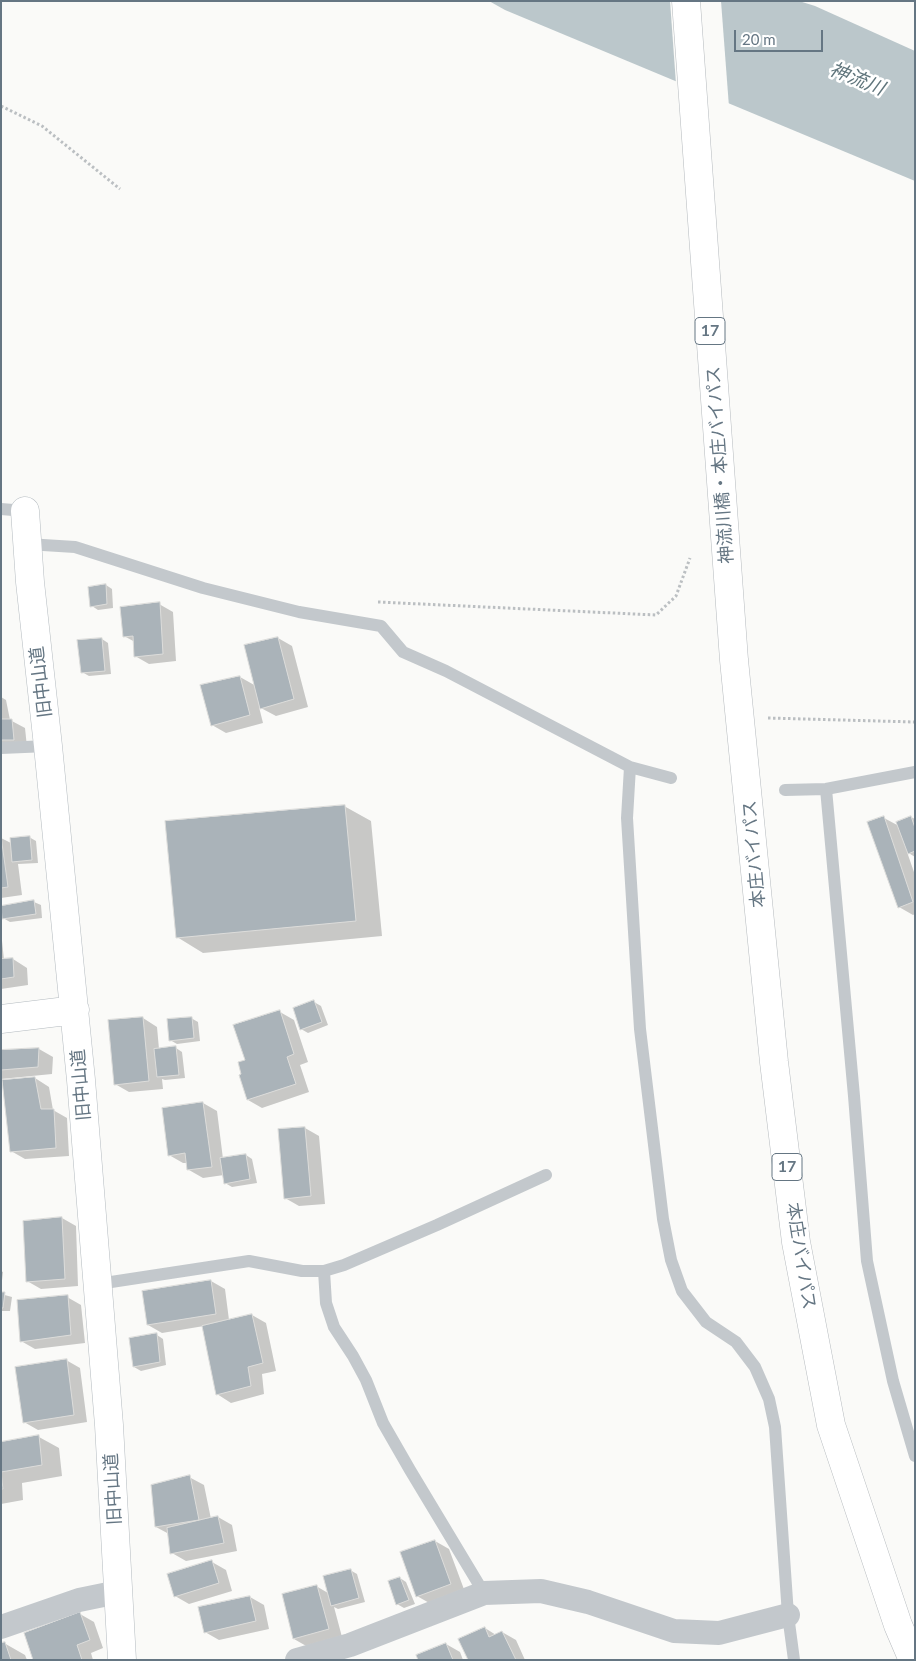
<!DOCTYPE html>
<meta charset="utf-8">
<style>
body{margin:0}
#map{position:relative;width:916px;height:1661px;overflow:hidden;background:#fafaf8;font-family:Lato,sans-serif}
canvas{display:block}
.frame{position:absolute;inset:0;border:2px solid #657683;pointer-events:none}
.scale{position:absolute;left:734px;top:30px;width:89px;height:22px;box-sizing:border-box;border:2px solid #657683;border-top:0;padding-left:6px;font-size:15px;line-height:18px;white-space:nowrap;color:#657683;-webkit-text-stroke:4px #fff;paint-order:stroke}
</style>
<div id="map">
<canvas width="916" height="1661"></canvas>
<div class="frame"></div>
<div class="scale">20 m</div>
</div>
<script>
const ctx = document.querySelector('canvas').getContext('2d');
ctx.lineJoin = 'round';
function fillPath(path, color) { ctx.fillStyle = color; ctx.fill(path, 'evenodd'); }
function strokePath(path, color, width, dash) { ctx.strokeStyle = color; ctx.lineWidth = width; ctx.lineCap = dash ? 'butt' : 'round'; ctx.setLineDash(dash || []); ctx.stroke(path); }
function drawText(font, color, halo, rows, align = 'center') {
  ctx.font = font + ' Lato,"Noto Sans JP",sans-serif'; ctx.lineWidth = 5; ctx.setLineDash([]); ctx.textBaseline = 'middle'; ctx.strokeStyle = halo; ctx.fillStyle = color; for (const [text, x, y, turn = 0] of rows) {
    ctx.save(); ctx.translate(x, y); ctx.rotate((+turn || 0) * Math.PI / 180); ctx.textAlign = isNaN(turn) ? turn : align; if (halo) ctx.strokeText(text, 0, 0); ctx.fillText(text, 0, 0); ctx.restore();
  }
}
const water = new Path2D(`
 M489,1h310l16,5 100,45v130l-410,-171z`);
const pier = new Path2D(`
 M670,1h51l8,106 -53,-23z`);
const shadow = new Path2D(`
 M106,585l6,4 1,19 -15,2 -6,-4z
 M159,604l14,8 3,49 -27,3 -14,-8v-14l-11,-6z
 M278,638l14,8 16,61 -32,9 -17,-9 4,16 -37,10 -14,-8 28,-48 16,9z
 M102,639l6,4 3,31 -22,2 -7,-4z
 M1,697l5,3 4,20 15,8 2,19 -26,2z
 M344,806l27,15 11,115 -179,17 -26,-16z
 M911,817l4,2v38l-8,-5 8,23v39l-2,1 -14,-8 -15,-89 15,8z
 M29,837l7,4 2,22 -20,1 4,31 -21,3v-60l10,5z
 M34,902l7,3 1,13 -32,4 -7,-4z
 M1,931l3,29 9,-1 14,9 1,17 -27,4z
 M314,1002l7,4 7,19 -20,8 -7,-4z
 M280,1012l14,8 14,42 -8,3 9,27 -47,16 -14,-8 -8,-24 3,-1 3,-14z
 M143,1018l14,9 2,22 17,-1 6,4 3,26 -20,2 -3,-1 1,10 -34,3 -14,-8 -6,-62z
 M191,1018l7,4 2,19 -23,3 -7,-4z
 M39,1049l14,8 -1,17 -51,5v-28z
 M35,1078l14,9 4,23 14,8 2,38 -44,3 -14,-8z
 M203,1103l14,8 6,48 23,-4 6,4 5,24 -25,4 -7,-4 -1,-8 -21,3 -14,-8 -1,-7h-5l-14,-8z
 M305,1128l14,8 6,68 -26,2 -14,-8z
 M62,1218l14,8 2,60 -37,3 -14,-8z
 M1,1271l2,1 -2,17z
 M211,1281l14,8 4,31 23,-5 14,8 10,48 -14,3 2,20 -33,9 -14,-9 -13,-68 -42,7 -14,-8 -4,-33z
 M1,1294l11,3 -2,14h-9z
 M67,1297l14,8 4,38 -50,6 -14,-8z
 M157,1335l6,4 3,26 -25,6 -7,-4z
 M66,1360l14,8 7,54 -49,8 -14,-8z
 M39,1437l20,11 3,28 -40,7 1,17 -22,4v-61z
 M189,1477l15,8 7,34 7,-2 14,8 5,26 -51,10 -14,-8 -3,-19 -13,-7z
 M435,1541l14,8 16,43 -34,12 -14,-8z
 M212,1562l14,8 6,21 -43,13 -14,-8z
 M350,1570l7,4 8,28 -27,7 -4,-2 8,30 -34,10 -14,-8 22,-53 12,7z
 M400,1578l6,4 9,22 -11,4 -7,-4z
 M250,1597l14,8 5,24 -50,11 -14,-8z
 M80,1614l14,8 9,26 -12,5 2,7h-58z
 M485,1628l11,7 6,-3 14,8 9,20h-56z
 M4,1643l21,12 2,5h-26z
 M446,1644l14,8 3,8h-43z`);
const building = new Path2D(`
 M106,584l1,20 -17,3 -2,-20z
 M160,602l3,52 -29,3 -1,-21 -10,1 -3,-30z
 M278,637l16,62 -34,10 -16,-64z
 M102,638l3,33 -24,2 -4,-33z
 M240,676l10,39 -39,11 -11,-41z
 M1,719h11l2,21h-13z
 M345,805l11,116 -180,17 -11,-117z
 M884,816l29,86 -15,6 -31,-86z
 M911,816l4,12v23l-7,3 -12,-32z
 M1,836l7,51 -7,1z
 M30,836l2,24 -20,2 -2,-24z
 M34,900l2,14 -34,5 -1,-13z
 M13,958l1,19 -13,2v-20z
 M314,1000l8,22 -22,8 -7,-22z
 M280,1010l14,44 -7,3 9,27 -49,16 -8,-25 2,-1 -3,-12 7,-2 -12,-35z
 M143,1017l6,64 -35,4 -6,-65z
 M192,1017l2,21 -25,3 -2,-22z
 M176,1046l3,29 -22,2 -3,-28z
 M39,1048l-1,19 -37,3v-20z
 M35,1077l6,32h13l2,39 -46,4 -8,-72z
 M203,1102l9,65 -25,3 -2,-17 -17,3 -6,-48z
 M305,1127l6,69 -27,3 -6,-70z
 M246,1154l4,25 -26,5 -4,-26z
 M62,1217l3,62 -39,3 -3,-61z
 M211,1280l5,34 -69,11 -5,-34z
 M1,1292h4l-2,16h-2z
 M68,1295l3,40 -51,7 -3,-42z
 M252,1314l11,49 -15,4 3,19 -35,9 -14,-69z
 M157,1333l3,29 -27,5 -4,-29z
 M67,1359l7,56 -51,8 -8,-56z
 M39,1435l3,30 -41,7 2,17h-2v-47z
 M190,1475l9,45 -44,7 -4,-42z
 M218,1516l6,27 -54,11 -3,-26z
 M435,1540l16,44 -35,13 -16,-45z
 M212,1560l7,23 -45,14 -7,-23z
 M351,1569l8,29 -28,8 -8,-30z
 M400,1577l9,23 -13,5 -8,-24z
 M317,1585l12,44 -36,10 -11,-45z
 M250,1596l6,25 -52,12 -6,-26z
 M80,1612l10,28 -13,5 5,15h-49l-9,-27z
 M485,1627l4,10 13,-6 14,29h-48l-10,-21z
 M5,1642l6,18h-10v-17z
 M446,1643l7,17h-35l-2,-5z`);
const path = new Path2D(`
 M1,106l41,20 78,63
 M378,602l278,13 20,-19 14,-38
 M768,718l147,4`);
const lane = new Path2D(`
 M1,509l24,2
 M27,544l48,3 128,41 96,24 82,14 22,26 43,19 184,96 41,11
 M1,748l47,-2
 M630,767l-3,51 13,211 23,190 8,41 11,31 24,31 30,20 19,25 14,32 6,28 13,188 6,45
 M826,789l28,307 13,165 26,120 22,75
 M785,790l41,-1 89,-17
 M324,1271l2,32 8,24 19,29 13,24 17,43 27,47 74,123
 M98,1284l151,-23 53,10h22l20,-6 93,-40 109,-50`);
const street = new Path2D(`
 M1,1627l78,-27 39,-8
 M297,1660l53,-15 134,-52 57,-2 47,11 86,29 45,2 69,-18`);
const secondary = new Path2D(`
 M25,511l5,71 18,164 33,334 28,345 13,235
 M1,1019l74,-9`);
const highway = new Path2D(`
 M686,1l48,659 40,402 22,180 35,183 67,200 15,35`);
const shields = [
 [710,331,30],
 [787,1167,30]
];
const shieldNames = [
 ["17",710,331],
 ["17",787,1167]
];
const streetNames = [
 ["神流川橋・本庄バイパス",720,465,-94],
 ["旧中山道",41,682,-97],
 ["本庄バイパス",754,854,-95],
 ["旧中山道",81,1085,-95],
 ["本庄バイパス",801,1256,81],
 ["旧中山道",113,1489,-93]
];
const waterNames = [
 ["神流川",857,79,22]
];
fillPath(water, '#bbc7cb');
fillPath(pier, '#fafaf8');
fillPath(shadow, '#0003');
fillPath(building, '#aab3b9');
strokePath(building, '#dcdcda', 1);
strokePath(secondary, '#b3babf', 29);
strokePath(highway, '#b4b9bd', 29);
strokePath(path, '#bbbfc2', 3, [2.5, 2.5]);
strokePath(lane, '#c3c8cc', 12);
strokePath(street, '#c3c8cc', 24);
strokePath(secondary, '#fff', 28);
strokePath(highway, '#fff', 28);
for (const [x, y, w] of shields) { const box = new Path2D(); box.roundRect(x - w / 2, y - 13.5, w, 27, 4); ctx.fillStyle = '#fff'; ctx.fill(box); strokePath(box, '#657683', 1); }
drawText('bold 16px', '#657683', null, shieldNames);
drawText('18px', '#657683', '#fff', streetNames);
drawText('italic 19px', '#60757c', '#fff', waterNames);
</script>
